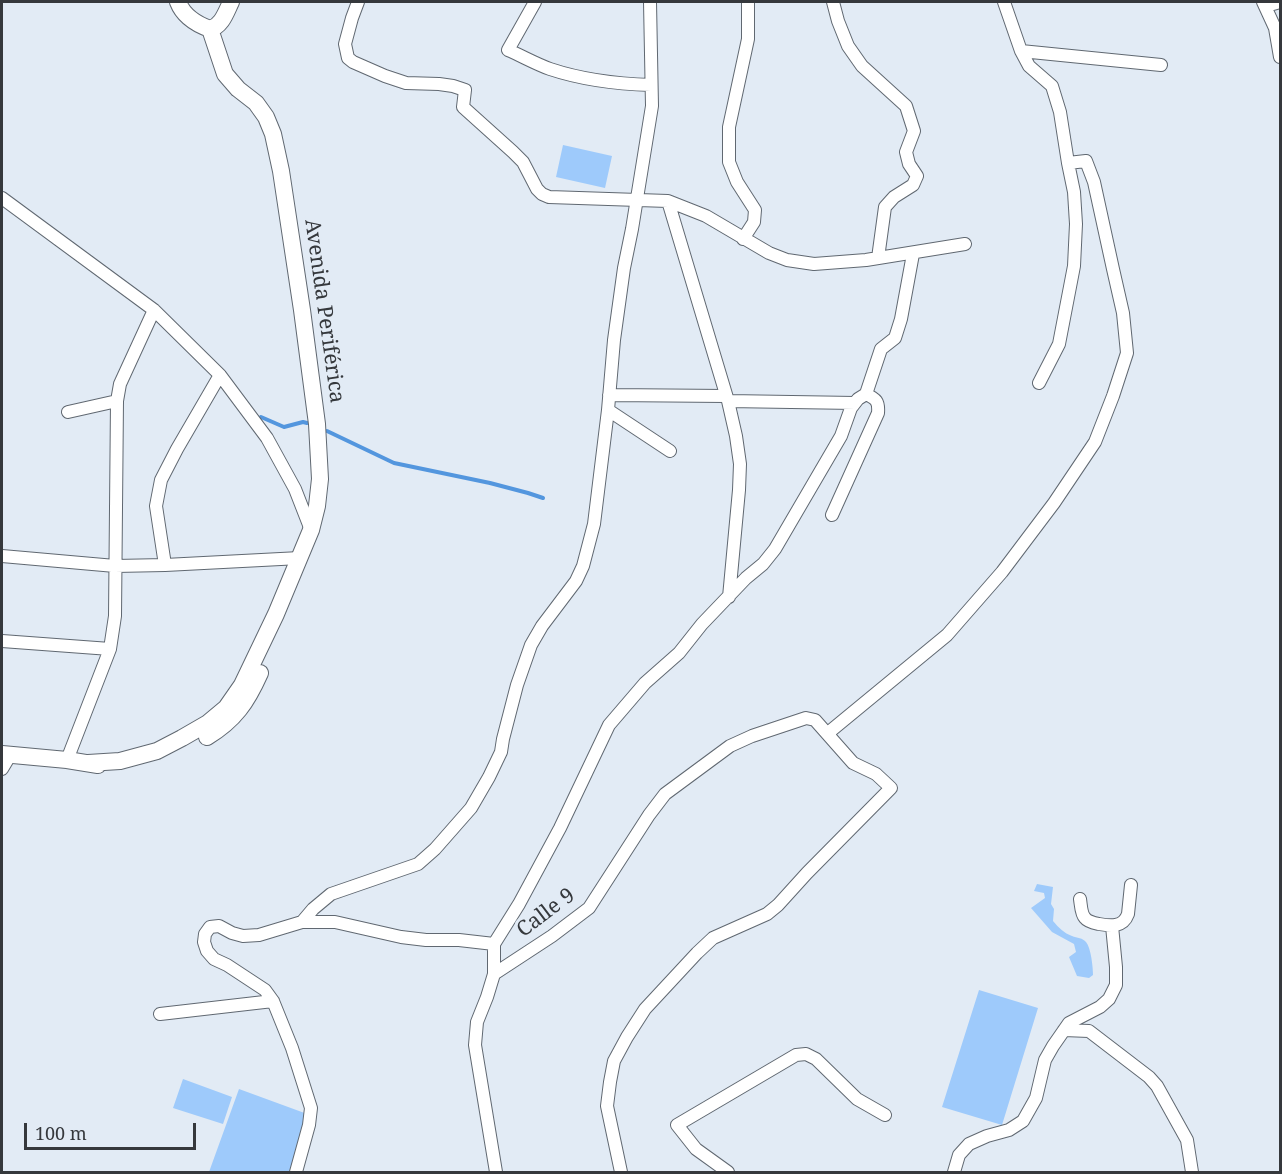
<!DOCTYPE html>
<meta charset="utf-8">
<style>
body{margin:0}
#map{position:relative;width:1282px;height:1174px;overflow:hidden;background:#e2ebf5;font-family:"Noto Serif",serif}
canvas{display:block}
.frame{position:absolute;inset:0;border:3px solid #35383c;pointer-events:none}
.scale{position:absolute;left:24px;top:1123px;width:172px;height:27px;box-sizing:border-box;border:3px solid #35383c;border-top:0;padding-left:8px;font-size:18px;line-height:21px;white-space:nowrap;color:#35383c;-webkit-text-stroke:4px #e2ebf5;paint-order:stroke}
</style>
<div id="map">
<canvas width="1282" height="1174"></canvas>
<div class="frame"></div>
<div class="scale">100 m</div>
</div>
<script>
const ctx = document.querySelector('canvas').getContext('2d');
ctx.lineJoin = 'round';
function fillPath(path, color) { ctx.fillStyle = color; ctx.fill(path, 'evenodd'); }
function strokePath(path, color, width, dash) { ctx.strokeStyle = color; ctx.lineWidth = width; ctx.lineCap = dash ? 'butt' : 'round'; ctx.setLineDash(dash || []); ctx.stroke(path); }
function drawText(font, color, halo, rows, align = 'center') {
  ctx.font = font + ' "Noto Serif",serif'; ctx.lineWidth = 6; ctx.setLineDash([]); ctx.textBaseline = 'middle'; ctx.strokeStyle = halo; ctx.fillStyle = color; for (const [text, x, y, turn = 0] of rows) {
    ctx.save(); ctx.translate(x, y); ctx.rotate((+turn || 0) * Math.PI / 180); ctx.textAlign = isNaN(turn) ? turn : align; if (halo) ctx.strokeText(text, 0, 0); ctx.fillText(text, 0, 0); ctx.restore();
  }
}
const green = new Path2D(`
 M563,145l49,11 -7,32 -49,-11z
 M1037,884l16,3 -2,17 3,5 -1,12c6,7 11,12 19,15 5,2 11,2 14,6 5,6 7,25 7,33l-4,3 -12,-2 -8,-19 7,-5 -2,-8 -22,-12 -21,-24 14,-10 -1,-5 -10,-2z
 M979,990l59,18 -36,117 -60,-18z
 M183,1079l49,18 -9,27 -50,-16z
 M239,1089l71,26 -21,57h-80z`);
const stream = new Path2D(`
 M261,417l23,10 19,-5 4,1
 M327,431l67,32 96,20 38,10 15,5`);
const street = new Path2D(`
 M358,2l-6,16 -7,26 3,14 5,4 32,14 21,7 33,1 14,2 12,4 -2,17 50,45 10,10 14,27 5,5 7,3 119,4 38,15 63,37 18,7 27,4 52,-4 99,-16
 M535,2l-27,48c14,6 28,14 42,19 33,11 67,15 101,16
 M833,2l5,19 10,25 14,20 44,40 8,25 -8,21 3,12 8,12 -4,9 -19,12 -9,10 -7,51
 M1004,2l17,49 8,15 23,20 8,26 8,51 6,29 2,32 -2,42 -15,78 -20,39
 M1263,2l12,26 5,29
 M1266,6l14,-4
 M1021,51l140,14
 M2,198l152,112 66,65 47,63 28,51 16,41
 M668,201l60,200 8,35 4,28 -1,26 -10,107
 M743,239l11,-17 1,-12 -18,-28 -8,-20v-35l19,-88v-37
 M609,395l117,1
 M728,401l127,2
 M608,410l62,41
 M68,412l49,-11
 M832,515l46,-102c1,-12 -2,-14 -12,-19
 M2,556l113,10 50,-1 135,-7
 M165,565l-9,-59 5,-26 16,-31 43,-74
 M2,641l108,8
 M828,733l119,-98 55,-63 52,-69 41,-61 18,-46 14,-43 -4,-40 -10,-44 -19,-87 -8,-21 -18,2
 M67,760l43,-111 5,-33 2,-215 3,-17 34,-74
 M2,769l9,-15
 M1080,899c1,6 1,15 5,19 3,4 9,5 14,6 11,2 24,4 29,-10l3,-29
 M302,922l11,-13 18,-15 87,-30 17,-15 36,-41 18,-31 12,-25 2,-13 14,-54 14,-40 11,-19 34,-45 7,-15 11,-42 14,-114 6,-70 10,-72 8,-39 20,-123 -2,-104
 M494,974l58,-38 37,-28 60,-93 16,-21 65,-48 22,-10 54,-18 9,2 38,43 23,11 15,14 -84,85 -29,32 -11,9 -54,24 -16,15 -52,56 -18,28 -13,24 -4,21 -3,24 14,66
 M160,1014l113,-13
 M1064,1030l25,1 60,46 8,9 30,54 5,32
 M296,1172l13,-47 2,-17 -19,-60 -19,-47 -8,-11 -38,-25 -13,-6 -7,-8 -3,-9 1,-8 5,-7 9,-1 13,7 11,3 16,-1 43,-13h33l66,15 25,3h33l35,4
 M496,1172l-21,-127 2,-23 10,-25 7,-23v-30l25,-40 41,-76 49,-103 36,-42 34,-30 23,-29 44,-46 17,-14 12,-15 66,-113 10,-28 7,-9 8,-5 15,-45 14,-11 6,-19 12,-65
 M728,1172l-32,-23 -19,-24 119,-70 10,-1 10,5 41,40 28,16
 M954,1172l5,-17 10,-11 18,-8 22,-6 14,-9 13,-23 9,-38 8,-14 16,-23 31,-16 9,-8 7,-14v-18l-4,-41`);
const secondary = new Path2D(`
 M178,2c5,13 18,22 32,27
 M210,29c12,-3 16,-17 21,-27
 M207,737c28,-17 40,-35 53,-64
 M2,754l65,6 31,5
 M88,763l32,-2 37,-10 25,-13 26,-15 18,-15 16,-23 34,-71 35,-84 6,-24 3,-27 -3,-55 -15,-114 -21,-139 -8,-37 -7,-17 -10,-14 -18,-14 -13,-15 -15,-45`);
const streetNames = [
 ["Avenida Periférica",324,311,82],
 ["Calle 9",546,913,-37]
];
fillPath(green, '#9ecafb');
strokePath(stream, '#5396de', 4);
strokePath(street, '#606871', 14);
strokePath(secondary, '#606871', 18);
strokePath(street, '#fff', 12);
strokePath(secondary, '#fff', 16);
drawText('21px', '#35383c', '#e2ebf5', streetNames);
</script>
